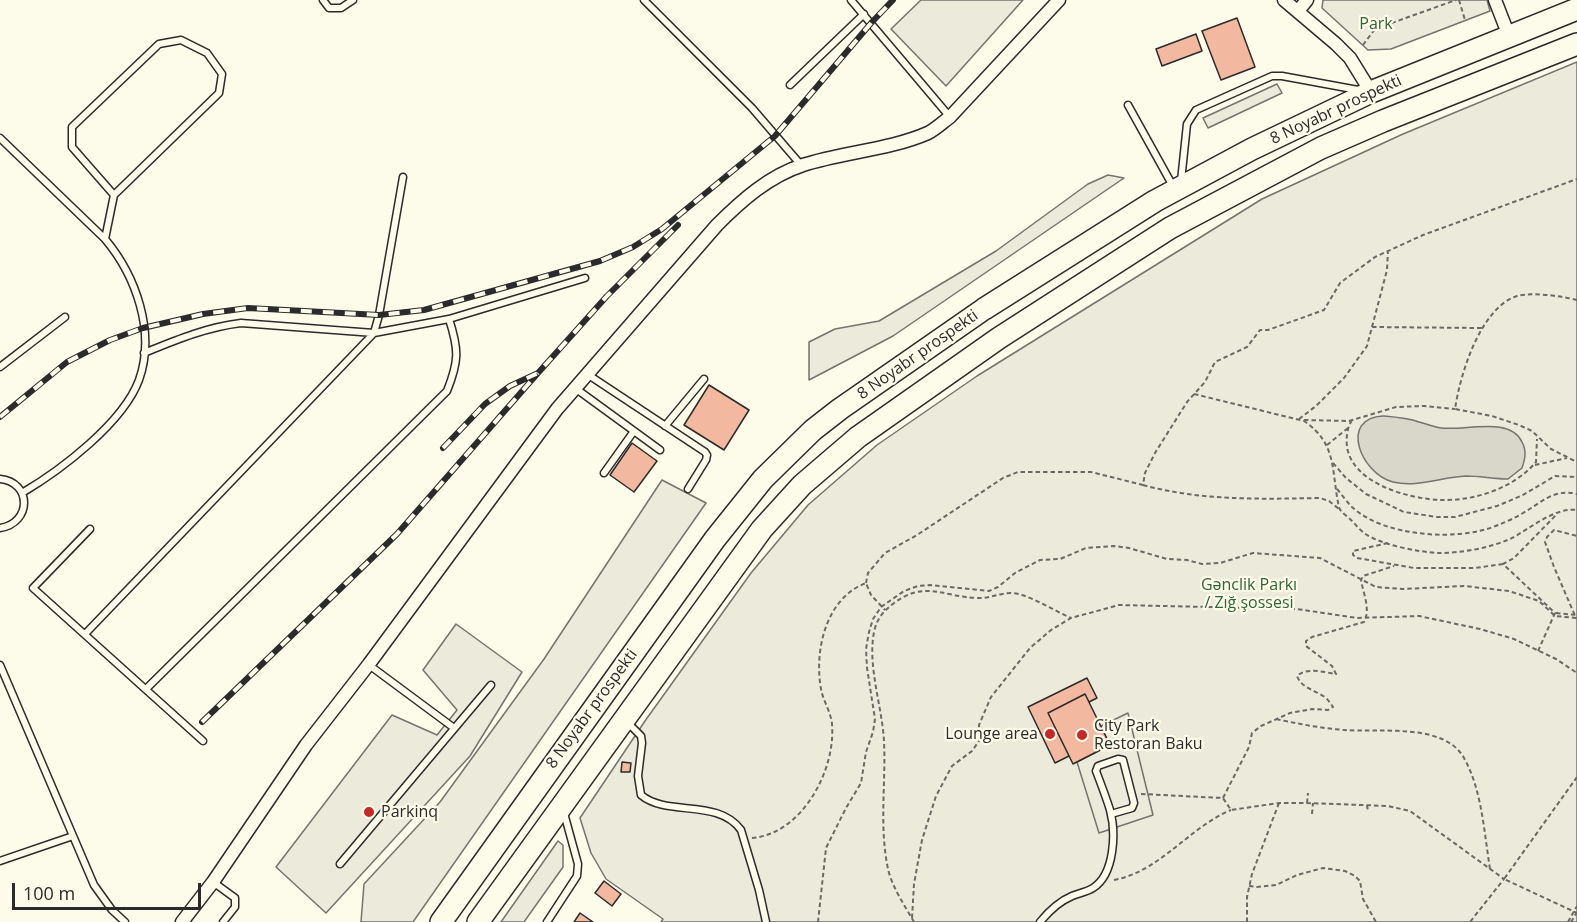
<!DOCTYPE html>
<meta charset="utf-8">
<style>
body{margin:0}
#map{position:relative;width:1577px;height:922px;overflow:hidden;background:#fdfbea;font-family:"Open Sans",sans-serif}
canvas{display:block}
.scale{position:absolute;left:12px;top:883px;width:189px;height:27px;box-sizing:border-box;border:3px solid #2b2b2b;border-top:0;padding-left:8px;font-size:18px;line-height:21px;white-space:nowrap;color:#2b2b2b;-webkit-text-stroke:4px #fdfbea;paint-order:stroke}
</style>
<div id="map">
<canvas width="1577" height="922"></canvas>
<div class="scale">100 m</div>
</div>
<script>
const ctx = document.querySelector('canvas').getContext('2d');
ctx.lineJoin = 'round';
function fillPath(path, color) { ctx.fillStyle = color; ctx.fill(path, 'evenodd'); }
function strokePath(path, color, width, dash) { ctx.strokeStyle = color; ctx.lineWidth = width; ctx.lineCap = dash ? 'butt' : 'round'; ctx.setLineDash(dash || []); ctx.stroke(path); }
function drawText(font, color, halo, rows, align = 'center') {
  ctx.font = font + ' "Open Sans",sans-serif'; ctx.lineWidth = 4.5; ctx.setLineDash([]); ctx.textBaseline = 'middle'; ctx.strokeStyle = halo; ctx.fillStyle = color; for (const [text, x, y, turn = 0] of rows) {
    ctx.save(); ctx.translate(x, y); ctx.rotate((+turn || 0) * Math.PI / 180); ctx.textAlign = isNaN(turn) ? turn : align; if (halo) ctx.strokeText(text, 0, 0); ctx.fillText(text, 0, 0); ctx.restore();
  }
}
const green = new Path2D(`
 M921,0h102l-77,86 -55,-57z
 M1323,0h164l3,11 -99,38 -23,1 -46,-42z
 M1577,62v860h-916l2,-3 -57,-40 -15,-26 -11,-35 65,-97 106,-148 57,-68 69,-60 100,-69 285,-177 141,-65z
 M1277,84l5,9 -74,35 -5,-10z
 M1108,175l16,3 -231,158 -84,44v-38l26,-13 44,-8 117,-70 92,-67z
 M662,480l44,23 -293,419h-52l3,-38 76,-82 104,-143z
 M558,841l5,4v22l-39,55h-23z`);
const parking = new Path2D(`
 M456,624l66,48 -52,84 -144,157 -50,-46 116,-152 45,20 20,-25 -34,-40z
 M1128,713l25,102 -54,18 -22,-71 33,-17 -9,-19z`);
const water = new Path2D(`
 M1383,416c12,1 25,2 36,6 8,2 14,5 22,6 25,3 69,-12 81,14 5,9 3,17 0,26l-14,11c-14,0 -28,-3 -42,-3 -25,1 -49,12 -73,6 -33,-9 -54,-64 -10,-66z`);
const building = new Path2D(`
 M1237,18l18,49 -34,13 -19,-49z
 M1196,34l6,17 -40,15 -6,-17z
 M709,385l40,25 -25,40 -40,-25z
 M632,443l25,18 -23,31 -24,-17z
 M1087,678l10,20 -8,4 -4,-8 -37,19 21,43 -14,7 -27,-56z
 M1085,694l25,51 -37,19 -25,-51z
 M622,762l9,1 -1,9h-9z
 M604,881l17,13 -9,12 -17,-13z
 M580,913l13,9h-19z`);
const path = new Path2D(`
 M1459,0l6,20
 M1363,45l12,-16 81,-29
 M1577,300c-16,-4 -44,-8 -60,-4 -37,12 -57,79 -62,113l37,7 27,9 13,6 19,18 26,13
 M1372,327l110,1
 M1194,394l110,27c34,23 27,51 35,86 1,5 8,9 12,13 4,4 8,9 13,13 17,12 54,19 75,20 23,0 50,-5 71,-14 20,-10 44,-32 67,-29
 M1299,419l17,-13 28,-28 23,-32 20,-76 1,-19
 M1304,420l45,1 47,-14 28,-1 31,3
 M1352,420c-5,8 -6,17 -5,27 6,37 62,52 94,53 34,1 73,-12 95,-38l1,-23
 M1327,445l21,-17
 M1333,463l13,15 20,16 38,18 33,5h18l42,-11 26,-11 32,-19 22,1
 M1535,465l32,-7
 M1143,485c58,16 119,14 177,13l9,3 10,8
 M1337,489c5,6 10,13 15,18 32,30 107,35 146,18 8,-3 17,-7 25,-12 18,-10 31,-25 54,-19
 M1388,543l-35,8v4l4,3 57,10h61l28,-4
 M866,583l2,-10 17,-20 32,-18 86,-57 15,-6h73l52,13 2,-12 10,-20 32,-51 18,-20 10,-20 32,-15 13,-17h8l56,-20 16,-27 35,-26 48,-22 154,-56
 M1556,613l21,2
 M1538,651l17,-38 -52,-49 11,-6 42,-43
 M1276,719c23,5 44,9 68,11 34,3 100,-8 120,28 18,32 20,74 26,111
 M1577,777l-73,102 73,34
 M1141,794l82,4 8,12 48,-7h28l81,3 22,5 94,68 -34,43
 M1223,798l26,-51 3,-14 9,-7 29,-13 22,-4 16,1 5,-3c-2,-3 -4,-6 -7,-9 -10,-8 -24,-9 -29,-22 10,-9 26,-4 39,-2l-4,-8 -26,-20v-5l6,-4 52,-15c7,-13 -1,-29 -3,-42l2,-4 31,-10
 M1307,803l1,-10
 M1367,805l1,7
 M1312,814l1,-11
 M752,838c50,-4 84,-68 80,-114 -1,-12 -9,-23 -11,-35 -7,-39 5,-91 45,-106l5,12 14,15
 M1114,880c47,-9 74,-52 117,-70
 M1249,886l8,1 19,-2 21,-10 26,-7 22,3 10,5 5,5 3,18 13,23
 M912,918l2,-34 8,-44 14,-44 16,-30 20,-15 7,-10v-16l12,-28 39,-49 21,-18 20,-12 48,-13 178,4 60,9 62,-2 61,13 34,10 42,20 21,14
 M818,922l8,-74 20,-40 15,-25 5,-31 7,-20 2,-13 -8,-51 -1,-19 3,-17 4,-13 8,-12 23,-16 14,-5 12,-1 59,6 9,-4 17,-14 25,-13 20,-1 26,-11 28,-2 15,2 38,11 20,1 15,4 18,-1 33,-10 67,5 56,29 27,2 61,-3 45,5 30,10 16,15 21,2 -22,-51 -9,-25 2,-5 7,-7 23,6
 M914,922c-9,-16 -22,-35 -26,-53 -9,-43 -2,-85 -4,-128 -2,-36 -18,-79 -9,-113 3,-11 10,-18 19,-25 31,-23 50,-6 83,-5 16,1 28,-9 45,-3 16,5 33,16 49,23
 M1247,922v-25l5,-23 27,-71
 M1568,922l9,-16
 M1571,922l6,-10`);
const lane = new Path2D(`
 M323,0l6,8h12l12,-8
 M644,0l108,108 49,57
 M851,0l99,117
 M790,85l74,-71
 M1128,105l46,83
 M0,138l105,101c31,37 51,93 34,141 -16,43 -78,90 -117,113
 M1181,181l6,-57 9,-14 76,-34h10l76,14
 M105,239l9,-44 105,-102 3,-19 -15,-21 -26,-13 -22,4 -87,83v20l42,48
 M144,353c32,-13 63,-26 97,-30l133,10 75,-14 136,-41
 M0,367l65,-50
 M587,374l118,78 2,3 -1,5 -18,29
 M575,388l85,62
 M665,426l39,-47
 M604,473l30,-42
 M0,479c32,3 32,44 0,49
 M90,529l-57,59 170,153
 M85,634l289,-301 5,-18 24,-138
 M0,665l94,220 18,25 13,12
 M369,665l85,63
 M146,689l301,-298c12,-30 12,-41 2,-72
 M627,722l14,14 1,7 -4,33 3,19c26,22 77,3 100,35l18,60 7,32
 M0,861l73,-25
 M340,864l151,-179
 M213,882l22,16v9l-12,15
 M547,922l30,-46 1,-12 -14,-51
 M1040,922c9,-11 18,-20 32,-26 7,-3 15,-4 21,-8 22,-14 23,-56 17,-78 -4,-13 -9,-26 -14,-39l2,-5 20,-7 5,1 11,43 -2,5 -21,6`);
const street = new Path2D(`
 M1284,0l52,44 14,14 21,34
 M1495,0l14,36
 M1298,11l9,-11
 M182,922l31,-40 93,-137 63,-81 188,-255 160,-184c25,-25 52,-49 86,-60 40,-13 86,-15 125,-32 8,-4 15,-11 22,-16l109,-117`);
const highway = new Path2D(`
 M441,922l274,-383 48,-60 50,-49 27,-21 144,-100 171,-108 97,-52 119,-57 206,-83
 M478,922l284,-393 40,-44 56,-48 141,-99 171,-110 151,-80 62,-27 194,-77`);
const rail = new Path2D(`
 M0,417l67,-55 43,-22 33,-12 60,-14 45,-6 131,7 45,-5 176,-49 33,-14 29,-18 113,-93 97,-114 21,-22
 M443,448l42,-44 25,-18 28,-13 69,-77 71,-71
 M202,722l195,-188 141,-161`);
const markers = [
 [1050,734,6,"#c62828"],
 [1082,735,6,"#c62828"],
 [369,812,6,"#c62828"]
];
const parkNames = [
 ["Park",1376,24],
 ["Gənclik Parkı",1249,585],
 ["/ Zığ şossesi",1249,603]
];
const streetNames = [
 ["8 Noyabr prospekti",1336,110,-25],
 ["8 Noyabr prospekti",918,355,-35],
 ["8 Noyabr prospekti",592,709,-54]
];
const poiNames = [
 ["City Park",1094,726],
 ["Restoran Baku",1094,744],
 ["Lounge area",1038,734,"right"],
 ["Parkinq",381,812]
];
fillPath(green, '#ecebdb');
strokePath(green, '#74746e', 1.5);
fillPath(parking, '#eceadb');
strokePath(parking, '#74746e', 1.5);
fillPath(water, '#d8d7c9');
strokePath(water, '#74746e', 1.5);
fillPath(building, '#f2b8a0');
strokePath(building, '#2b2b2b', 1.5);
strokePath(lane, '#2b2b2b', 9);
strokePath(street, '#2b2b2b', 15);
strokePath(highway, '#2b2b2b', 24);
strokePath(path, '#6a6964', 2, [4.5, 3]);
strokePath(lane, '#fdfbea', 6);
strokePath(street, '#fdfbea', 12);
strokePath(highway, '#fdfbea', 21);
strokePath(rail, '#2b2b2b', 6);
strokePath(rail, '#fdfbea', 4, [11]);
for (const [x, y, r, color] of markers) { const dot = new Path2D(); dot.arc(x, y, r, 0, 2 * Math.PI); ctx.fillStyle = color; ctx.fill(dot); strokePath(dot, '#fdfbea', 2); }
drawText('16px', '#34623c', '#fdfbea', parkNames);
drawText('16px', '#2b2b2b', '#fdfbea', streetNames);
drawText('16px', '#2b2b2b', '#fdfbea', poiNames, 'left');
</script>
